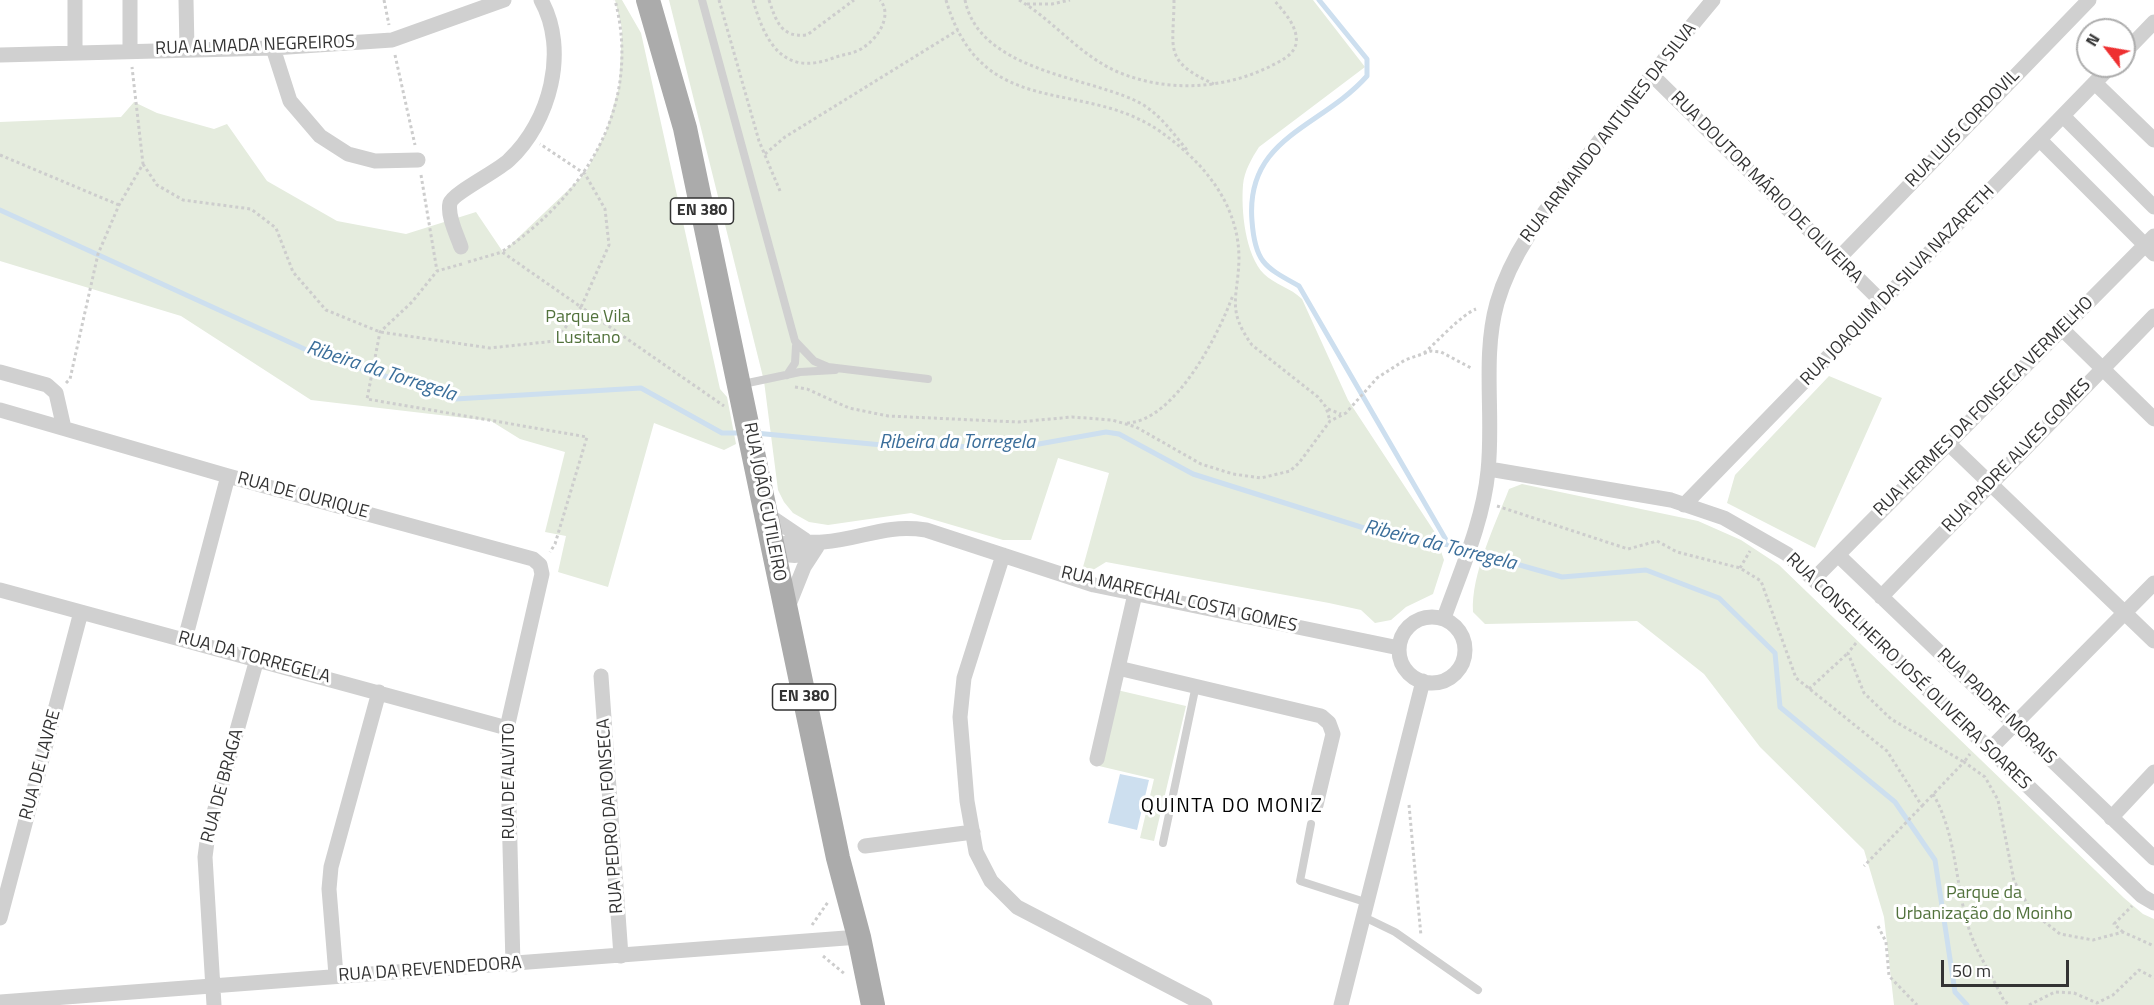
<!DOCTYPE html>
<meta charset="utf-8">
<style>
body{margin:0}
#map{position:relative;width:2154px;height:1005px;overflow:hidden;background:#fff;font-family:"Titillium Web",sans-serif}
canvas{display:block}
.north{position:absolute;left:2076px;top:18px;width:60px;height:60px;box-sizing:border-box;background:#fff;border:2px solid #adadad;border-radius:50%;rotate:301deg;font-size:16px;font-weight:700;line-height:24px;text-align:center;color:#333}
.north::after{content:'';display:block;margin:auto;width:21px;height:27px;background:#ee3031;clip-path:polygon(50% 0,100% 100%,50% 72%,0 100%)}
.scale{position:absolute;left:1941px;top:960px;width:128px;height:27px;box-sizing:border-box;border:3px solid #333;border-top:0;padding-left:8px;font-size:18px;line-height:21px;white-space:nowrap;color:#333;-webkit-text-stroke:4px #fff;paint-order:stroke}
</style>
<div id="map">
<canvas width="2154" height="1005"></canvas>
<div class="north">N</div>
<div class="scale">50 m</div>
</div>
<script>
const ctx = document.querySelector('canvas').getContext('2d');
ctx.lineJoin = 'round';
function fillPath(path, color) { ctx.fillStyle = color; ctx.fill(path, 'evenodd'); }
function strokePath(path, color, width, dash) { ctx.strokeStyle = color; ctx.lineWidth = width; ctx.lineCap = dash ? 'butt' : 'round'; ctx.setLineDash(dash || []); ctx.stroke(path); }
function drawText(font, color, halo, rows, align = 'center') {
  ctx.font = font + ' "Titillium Web",sans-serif'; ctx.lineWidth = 6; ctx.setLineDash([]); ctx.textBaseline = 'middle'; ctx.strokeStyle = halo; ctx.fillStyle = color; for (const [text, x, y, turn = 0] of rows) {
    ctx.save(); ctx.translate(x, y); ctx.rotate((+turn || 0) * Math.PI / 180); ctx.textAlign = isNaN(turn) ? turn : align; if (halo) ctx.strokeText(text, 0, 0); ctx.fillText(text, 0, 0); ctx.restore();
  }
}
const green = new Path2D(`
 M615,0h7l19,33 79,356 7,8 9,47 -12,6 -70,-27 -46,164 -50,-15 8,-36 -21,-4 20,-80 -45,-13 -29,-18 -180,-21 -130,-84 -181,-55v-139l121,-5 13,-15 23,11 57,16 13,-5 40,57 70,40 69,13 70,-22 27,40 82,-78 21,-42 13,-45 3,-58z
 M669,0h644l52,67 -106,80c-7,11 -15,24 -16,38 -2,25 2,70 21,89 10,10 27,14 38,25l46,101 86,131 10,29 -11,34 -27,13 -15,13 -16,3 -14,-13 -32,-7 -223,-41 -13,8 -10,-3 26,-94 -51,-15 -27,82h-28l-92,-27 -83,12 -19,-3 -16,-9 -9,-11 -6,-12 -14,-109z
 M1829,376l53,22 -67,150 -88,-45 8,-28z
 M1522,484l176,37 43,19 38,25 345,333 19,16 11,5v86h-260l-10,-88 -20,-67 -104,-103 -56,-73 -67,-53 -152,3 -12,-12c-2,-38 22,-87 36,-123z
 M1117,690l69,16 -32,135 -14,-3 14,-59 -55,-13z`);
const water = new Path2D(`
 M1120,774l29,6 -12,50 -29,-7z`);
const stream = new Path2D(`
 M1319,0l48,59v17c-46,52 -122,61 -115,145 3,42 13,46 47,65l150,259
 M0,210l311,142 144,47 186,-11 81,45h21
 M755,433l138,13 129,1 84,-15 13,2 74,40 190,60 66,11 113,32 84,-7 73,28 56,55 5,54 115,95 40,58 20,132 12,13`);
const path = new Path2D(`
 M384,0l5,25
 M719,0l40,141 21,50
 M753,0c12,42 30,77 80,58 10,-4 22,-4 31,-11 14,-9 29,-32 16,-47
 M769,0c7,21 12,38 38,35l47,-35
 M946,0c37,126 141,75 219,135 41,30 74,71 74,124 -1,39 -13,50 13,86l66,52 8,10 4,14
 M965,0c14,69 116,76 169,100 23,10 38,32 53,50
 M1019,0c37,22 62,58 104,74 47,18 100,15 146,-7 11,-6 24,-11 27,-23 3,-17 -13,-33 -22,-44
 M1174,0c0,48 -12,61 40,84
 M1027,4h25l18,-4
 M395,55l20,90
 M765,154l20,-17 173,-107
 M0,155l119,50
 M143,164l14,21 26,15 68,9 25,19 17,44 33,38 54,22 110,16 65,-7 26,-34 143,99
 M421,175l16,96
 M503,251c84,-58 139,-146 112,-251
 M468,262l34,-10 79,55 28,-62 -4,-36 -20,-35 -45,-30
 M462,264l-25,7 -25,31 -32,30 -13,67 220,38 -32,107 -5,8
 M1424,353c14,-12 37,-38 52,-44
 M66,383l4,-4 28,-125 21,-49 24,-41 -11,-97
 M795,387l12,2 42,19 39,8 130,6 54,-5 40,3 24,7 65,37 32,10 28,4 29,-7 9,-8 31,-42 16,-8 31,-35 28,-18 26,-9 10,1 32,17
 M1328,409l13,5
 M1127,423c48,-2 92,-89 106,-128
 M1497,506l131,43 29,-8 20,11 63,16 21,13 35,97 91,73 35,55 -58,60
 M1740,568l10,-17
 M1856,643l-8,10 16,40 27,26 73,43 6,-8
 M1809,689l39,-36
 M1933,794c24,41 22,91 36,135 8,25 24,48 35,72l6,4
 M1409,805l12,131
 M1922,806l42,-44 21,15 13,23 16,81 18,31 28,22 33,6 30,-8 31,14
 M812,925l16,-23
 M1878,926l8,16 3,34 28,29
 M2123,932l-9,-8 18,-18
 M823,956l23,19
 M2029,1005l26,-13 19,1 23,10 16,-8 26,-25 15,8`);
const service = new Path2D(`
 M702,0l93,341 19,20 14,6 100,12
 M787,375l8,-12 1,-17
 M743,384l57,-12 35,-2
 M1311,824l-11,57 68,22
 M1163,843l33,-158
 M1364,917l31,15 83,58`);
const minor = new Path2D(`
 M75,0v52
 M130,0v50
 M186,0l1,49
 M273,48l17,53 30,35 28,18 27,7 43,-1
 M2124,53l30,-31
 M0,55l273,-7 119,-8 112,-40
 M1651,74l231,228
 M2095,83l59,57
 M2063,116l91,91
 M2040,140l114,114
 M461,247c-4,-12 -14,-31 -11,-44 3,-10 48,-32 59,-43 41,-38 60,-110 32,-160
 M1838,259l251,-259
 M2062,329l92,90
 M0,372l47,13 9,8 8,35
 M0,410l228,66 305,83 7,6 2,9 -35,154 6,237
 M1948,443l206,198
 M1489,469l182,31 53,18 63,36 355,342 12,7
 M1684,505l427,-439
 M765,513l40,27
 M773,548c25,-12 27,-4 50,-6 40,-3 60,-18 103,-12l168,55 305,63
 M773,548c17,10 26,10 43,0
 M1003,555l-39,123 -4,39 7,84 9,51 15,29 26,26 188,98
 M1838,555l316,303
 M1814,579l340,-343
 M0,590l507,138
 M1881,597l273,-281
 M788,607l16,-40 13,-20
 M1399 650a33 33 0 1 1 66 0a33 33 0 1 1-66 0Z
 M1444,618c17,-48 39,-96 44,-147 6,-56 -6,-114 9,-168 17,-59 57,-103 93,-150 41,-52 81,-103 123,-153
 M185,639l43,-163
 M1118,668l203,48 8,7 4,11 -17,71
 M601,676l20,280
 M1990,749l164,-166
 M1097,759l38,-165
 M2111,818l43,-46
 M865,846l108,-14
 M0,918l81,-306
 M336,975l-7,-86 2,-22 48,-175
 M0,1002l859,-65
 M214,1005l-9,-148 3,-23 49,-175
 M1341,1005l82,-324`);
const primary = new Path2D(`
 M648,0l37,128 153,730 21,79 14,68`);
const shields = [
 [702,211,63],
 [804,697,63]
];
const shieldNames = [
 ["EN 380",702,211],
 ["EN 380",804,697]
];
const streetNames = [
 ["RUA ALMADA NEGREIROS",255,46,-2],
 ["RUA LUIS CORDOVIL",1963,129,-46],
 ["RUA ARMANDO ANTUNES DA SILVA",1609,133,-52],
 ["RUA DOUTOR MÁRIO DE OLIVEIRA",1766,188,45],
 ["RUA JOAQUIM DA SILVA NAZARETH",1898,286,-46],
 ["RUA HERMES DA FONSECA VERMELHO",1984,407,-45],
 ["RUA PADRE ALVES GOMES",2017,456,-46],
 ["RUA DE OURIQUE",303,496,15],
 ["RUA JOÃO CUTILEIRO",764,502,79],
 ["RUA MARECHAL COSTA GOMES",1179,600,13],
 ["RUA DA TORREGELA",254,658,15],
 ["RUA CONSELHEIRO JOSÉ OLIVEIRA SOARES",1908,672,44],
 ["RUA PADRE MORAIS",1996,707,44],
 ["RUA DE LAVRE",41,765,-75],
 ["RUA DE ALVITO",510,781,-90],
 ["RUA DE BRAGA",223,786,-75],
 ["RUA PEDRO DA FONSECA",611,816,-94],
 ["RUA DA REVENDEDORA",430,970,-4]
];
const parkNames = [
 ["Parque Vila",588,318],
 ["Lusitano",588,339],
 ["Parque da",1984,894],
 ["Urbanização do Moinho",1984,915]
];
const waterNames = [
 ["Ribeira da Torregela",381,372,18],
 ["Ribeira da Torregela",957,443],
 ["Ribeira da Torregela",1440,546,14]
];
const neighbourhoodNames = [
 ["QUINTA DO MONIZ",1232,807]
];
fillPath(green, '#e5ecde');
fillPath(water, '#cddfef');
strokePath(stream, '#cddfef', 5);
strokePath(path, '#cdcdcd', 3, [3, 3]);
strokePath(service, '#d0d0d0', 8);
strokePath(minor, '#d0d0d0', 15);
strokePath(primary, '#ababab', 24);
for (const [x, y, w] of shields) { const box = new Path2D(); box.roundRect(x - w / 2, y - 13, w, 26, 4.5); ctx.fillStyle = '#fff'; ctx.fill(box); strokePath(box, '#333', 1.5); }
drawText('bold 16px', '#333', null, shieldNames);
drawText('18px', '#333', '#fff', streetNames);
drawText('18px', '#52723c', '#fff', parkNames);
drawText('italic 20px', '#3b6e9a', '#fff', waterNames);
ctx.letterSpacing = '1.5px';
drawText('20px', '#000', '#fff', neighbourhoodNames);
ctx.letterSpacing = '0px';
</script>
